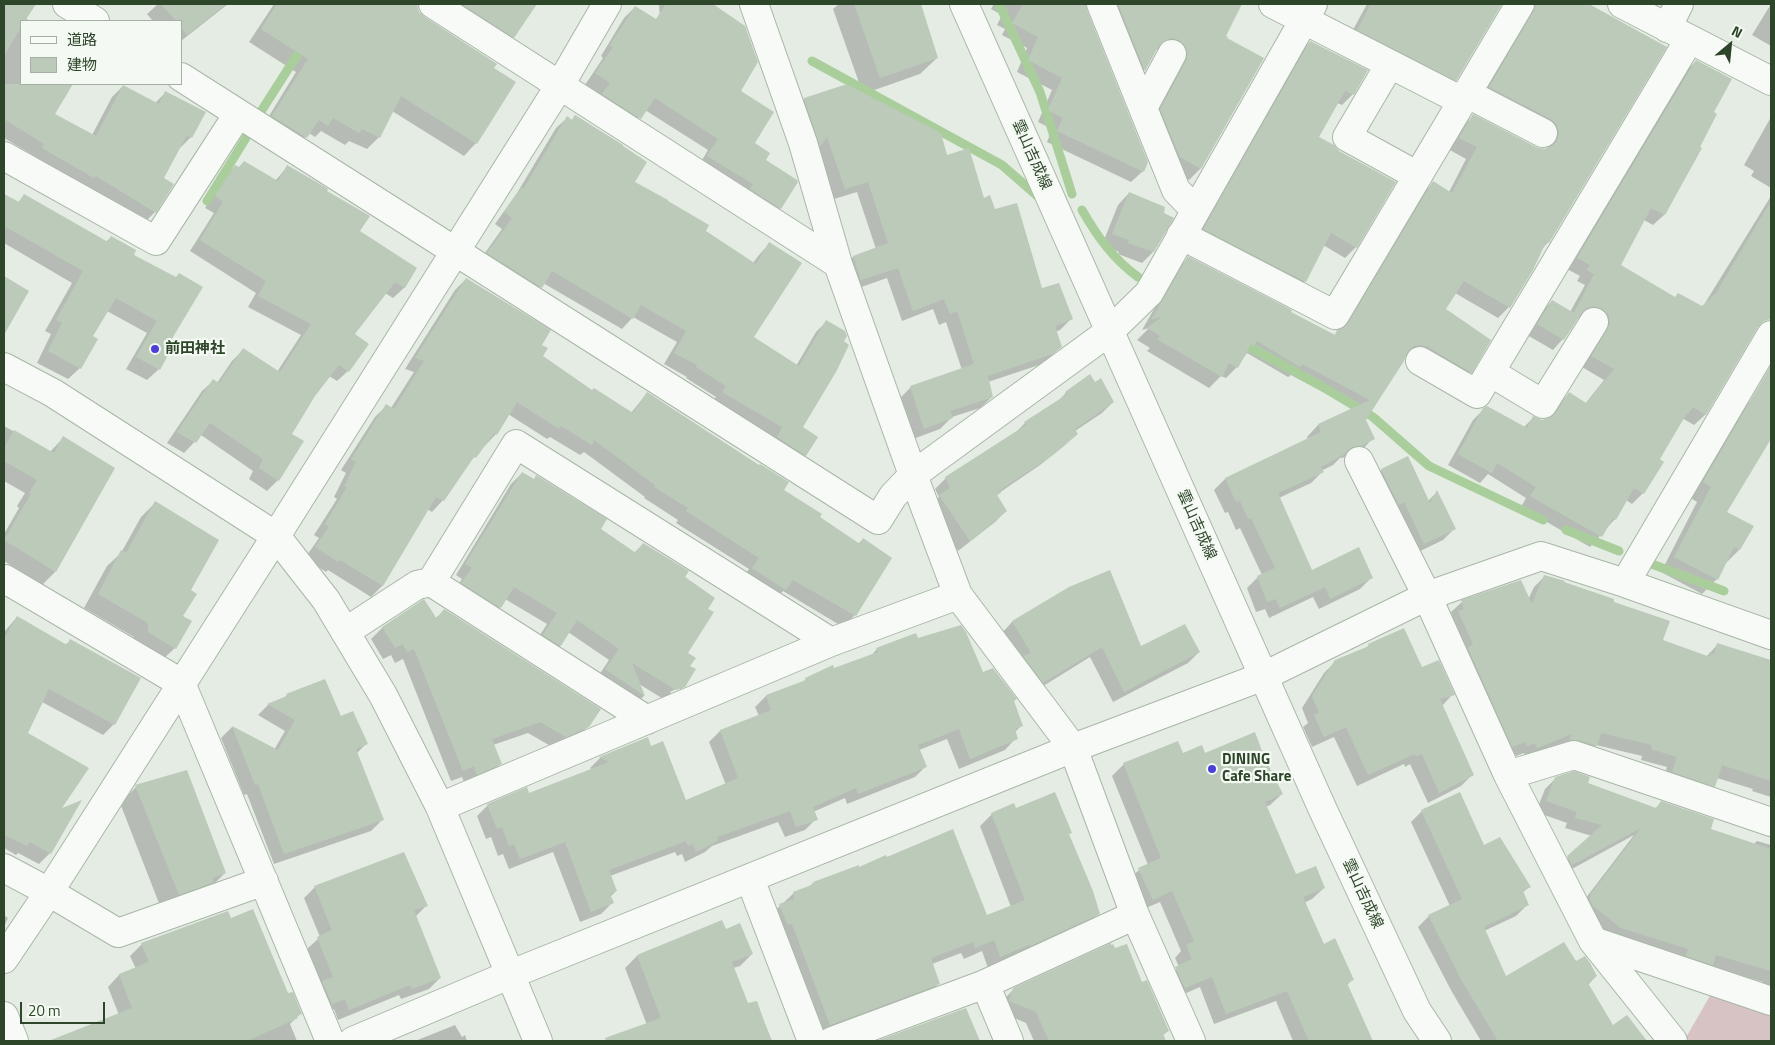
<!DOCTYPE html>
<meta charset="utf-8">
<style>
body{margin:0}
#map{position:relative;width:1775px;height:1045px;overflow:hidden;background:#e4ece3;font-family:"Titillium Web","Noto Sans JP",sans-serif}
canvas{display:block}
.frame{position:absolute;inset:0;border:5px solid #2d4629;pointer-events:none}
.legend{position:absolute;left:20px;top:20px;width:162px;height:65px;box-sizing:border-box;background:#f4f9f3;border:1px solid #a4b1a2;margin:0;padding:6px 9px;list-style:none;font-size:15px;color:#2d4629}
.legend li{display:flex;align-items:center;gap:10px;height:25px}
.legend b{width:25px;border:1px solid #a4b1a2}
.north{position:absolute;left:1705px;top:20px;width:50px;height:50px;-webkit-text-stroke:4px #f4f9f3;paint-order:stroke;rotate:28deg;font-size:14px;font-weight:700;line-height:20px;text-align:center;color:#2d4629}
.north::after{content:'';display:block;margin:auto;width:18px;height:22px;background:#2d4629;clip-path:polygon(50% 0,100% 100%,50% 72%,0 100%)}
.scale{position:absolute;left:20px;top:1002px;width:85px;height:22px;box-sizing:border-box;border:2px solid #2d4629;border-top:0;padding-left:6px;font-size:15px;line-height:18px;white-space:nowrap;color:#2d4629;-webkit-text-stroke:4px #f4f9f3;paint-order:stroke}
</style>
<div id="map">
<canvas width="1775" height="1045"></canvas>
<div class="frame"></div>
<ul class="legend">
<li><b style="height:6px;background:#f7faf6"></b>道路</li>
<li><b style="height:14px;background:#bccaba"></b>建物</li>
</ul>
<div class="north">N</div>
<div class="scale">20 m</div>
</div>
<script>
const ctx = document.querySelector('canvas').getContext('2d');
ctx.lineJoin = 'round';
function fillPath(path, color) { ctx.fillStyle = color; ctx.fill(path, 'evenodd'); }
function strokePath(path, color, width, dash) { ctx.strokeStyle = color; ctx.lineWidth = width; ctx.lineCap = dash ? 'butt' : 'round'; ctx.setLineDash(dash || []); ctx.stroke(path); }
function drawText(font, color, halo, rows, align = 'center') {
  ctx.font = font + ' "Titillium Web","Noto Sans JP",sans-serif'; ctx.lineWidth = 4.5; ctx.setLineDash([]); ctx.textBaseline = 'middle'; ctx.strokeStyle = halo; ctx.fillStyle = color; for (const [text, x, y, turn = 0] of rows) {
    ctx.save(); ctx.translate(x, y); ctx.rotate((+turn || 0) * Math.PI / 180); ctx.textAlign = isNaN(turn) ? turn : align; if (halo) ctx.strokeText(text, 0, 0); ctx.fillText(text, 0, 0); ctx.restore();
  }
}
const green = new Path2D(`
 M1711,994l60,21v26h-87z`);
const shadow = new Path2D(`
 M4,4h30l-9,14 5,3h-9v63h50l-17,30 38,21 20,-38 11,-11 32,17 11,-11 25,45 -11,11 -1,-1 -17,32 -7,33 -11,11 -112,-64 2,-3 -30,-18z
 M158,4h70l-47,37v-20h-28l-6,-7z
 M274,4h122l96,64 -16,75 -12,13 -72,-45 -13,26 -12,12 -18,-8 -4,4 -24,-14 -6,6 -6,-4 -16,17 -32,-21 35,-57 -47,-30z
 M449,4h73l10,5 -19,28 -12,12z
 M659,4h52l6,4 36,136 12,16 15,48 -11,10 -71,-51 10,-17 -63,-40 -16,19 -36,-24 7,-10 -15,-10 18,-27 -2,-2 23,-38 11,-11 25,16z
 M839,4h80l18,54 -17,16 -57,20 83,62 48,55 47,79 30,29 -11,11 -5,2 5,15 -11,11 -10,7 -51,17 4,15 -12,11 -28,9 -12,12 -27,10 -13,-41 11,-11 51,-17 -16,-48 -7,3 -6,-16 -31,12 -15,-43 -37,13 -8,-22 11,-12 23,-8 -19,-57 -23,7 -17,-50 -24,-39 11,-11 59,-5 -30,-85z
 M994,4h91v6l58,161 -12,11 -84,-40 5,-13 -14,-7 14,-32 -35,-18 10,-24 -25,-13 3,-6 -8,-4 5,-10 -11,-6z
 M1108,4h133l-16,32v3l38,20 -63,110 -11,11 -20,-12 -19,-47 18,-70 -9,-2 -4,1 -11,21 -11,10z
 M1367,4h134l-46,76 -11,11 -97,-50z
 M1519,4h70l-41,238 -6,7 -33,58 -11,11 -43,-25 -11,17 27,62 -12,11 -50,-27 -5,1 -39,63 8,18 -11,12 -13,7 -9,1 -7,7 -12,6 1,1 -11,11 -32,15 33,73 59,7 -11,11 -41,20 -6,-12 -44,21 -4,-9 -9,3 -9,-24 11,-11 4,-2 -22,-47 -4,2 -8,-18 -3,1 -11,-23 11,-11 83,-40 -1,-2 11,-12 37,-16 -64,-34 -3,2 -41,-24 -10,14 -11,11 -5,-2 -12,12 -62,-37 3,-3 -13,-8 12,-12 -7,2 35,-61 11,-11 145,78 8,-6 81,-136 11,-11 16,9 17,-33 -18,-10 14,-22 11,-11 63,32 11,1 1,-5 -70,-45z
 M1771,4v42l-19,-11z
 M1310,42l43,52 -11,11 -5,-2 -19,34 38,110 -11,11 -22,-13 -18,36 -11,11 -101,-52 106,-187z
 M1696,61l16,51 -14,35 3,2 -37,66 -11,10 -9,-5 -25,45 56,33 27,10 69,-112v101l-66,118 -11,10 -12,-7 -24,42 -15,33 -11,11 -6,-4 -11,19 -25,28 -69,-40 5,-9 -38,-24 -8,9 -32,-18 25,-45 11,-11 40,18 9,-9 9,3 7,-2 9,-15 11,-10 16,10 19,-24 -22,-13 2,-50 -8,1 -13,21 -10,11 -26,-15 14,-23 11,-11 18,11 15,-27 -8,-4 3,-5 -13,-7 118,-197z
 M575,116l58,67 120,80 6,-8 10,-11 -17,93 44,29 20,-34 11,-11 -26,106 4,28 -11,11 -82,-63 4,-6 -30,-19 1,-1 -23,-13 13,-22 -44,-25 -11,12 -79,-46 -13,15 -53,-34 25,-35 -7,-5 22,-31 39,-65 11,-10 4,3z
 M1771,117v71l-20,-12 3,-5 -10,-6z
 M235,166l40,15 13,-15 37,25 33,41 57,36 -11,20 -11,10 -8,-5 -32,41 -5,37 -11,10 -8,-5 -15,19 -24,39 -12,46 -11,11 -18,-12 4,-8 -52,-36 -17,18 -17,-10 35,-52 11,-10 4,2 15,-22 11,-11 34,22 24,-37 -53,-28 8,-14 -66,-42 24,-38 -9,-5 19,-31z
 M1129,193l43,25 -19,34 -11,11 -24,-9 1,-2 -17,-7 16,-40z
 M4,195l13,8 7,-7 82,46 5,-5 22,18 36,88 3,2 -13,24 -12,11 -21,-11 21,-36 -40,-22 -16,26 -11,31 -12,11 -31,-16 14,-29 -6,-3 27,-48 -68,-40z
 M4,278l24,14 -24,39z
 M466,279l74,66 1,12 51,34 39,22 16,-20 171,125 40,26 5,-5 28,19 -37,58 -11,11 -60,-36 -9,9 -32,-21 7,-10 -73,-46 2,-3 -34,-22 1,-1 -61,-45 -4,3 -30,-18 -3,2 -39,-25 -12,20 -32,34 -21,32 -11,12 -5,-3 -45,77 -11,11 -43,-27 -2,2 -21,-14 14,-20 -5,-3 23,-36 -3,-2 12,-24 -5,-3 34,-53 11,-11 5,2 23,-36 -9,-3 50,-79z
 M1771,368v70l-46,74 14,38 -14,14 -8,15 -15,15 -41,-22 36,-70 -8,-5 49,-84 13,-13z
 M1066,393l47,9 -11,11 -27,18 1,3 -11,11 -25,20 -41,28 -3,4 10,14 -11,11 -37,29 -29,-44 10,-10 -4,-8 11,-11 68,-44 11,-11 31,-20z
 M4,426l46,26 13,-14 -8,134 -13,13 -38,-24v-27l15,-26 -2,-2 8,-13 -21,-12z
 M1381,470l47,31 9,-9 17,37 -11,11 -31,15 -42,-74z
 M522,473l112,80 9,-9 41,33 22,32 -20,45 2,12 -4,20 -4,4v-3l-10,5 1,2 9,-4 -7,7 -8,3 -26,-16 5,12 -11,10 -38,-25 14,-21 -41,-28 -8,14 -11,10 -16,-10 14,-22 -42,-25 -5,8 -11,11 -37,-24 10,-15 -6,-4 55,-91z
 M155,503l34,88 -8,25 -6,32 -15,14 -26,-15v-10l-50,-29 23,-42 14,-13 20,-36z
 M1544,577l68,25 50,39 44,16 12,-13 53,18v135l-19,-6 1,-2 -36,-11 -3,8 -10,11 -42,-15 5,-15 -26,-7 1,-4 -46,-11 -11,11 -25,-6 2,-6 -36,14 -2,-5 -8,3 -2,-4 -12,5 -54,-134 5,-5 -2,-6 11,-10 66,-2 6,-13z
 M1069,588l72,60 58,4 -11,11 -75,39 -23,-45 -58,36 -31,-59 11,-12z
 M423,601l12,18 9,-9 144,116 -11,12 -23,10 -26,-15 -35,12 7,19 -11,11 -24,10 -3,-8 -11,4 -48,-122 -8,4 -4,-8 -8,4 -12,-20 11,-11z
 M17,617l48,28 5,-4 44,83 -11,11 -61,-33 -16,31 32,78 -8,42 -11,11 -21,-11 -2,2 -12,-7v-216z
 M917,640l65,34 31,27 9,24 -7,7 1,6 -11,12 -46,19 -12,-30 -28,11 7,16 -11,11 -68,27 -2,-6 -32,14 3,7 -11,11 -20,7 -7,-15 -66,24 -7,6 -20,10 -3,-8 -5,2 -2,-4 -65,24 6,15 -6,6 2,6 -11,11 -21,8 -27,-70 -44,17 -6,-15 -5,2 -7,-19 -5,2 -9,-23 11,-11 40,-11 64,-24 -2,-2 10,-10 47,-19 3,9 36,53 40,-16 -17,-43 11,-11 39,-15 -4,-9 11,-11 36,-13 4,-4 64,-22 7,-8z
 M1369,645l53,23 31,26 -11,12 30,69 -11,11 -33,17 -18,-39 -5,3 -1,-3 -47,22 -23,-49 -22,10 -9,-20 5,-4 -6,-15 22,-35 12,-12 30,-13z
 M287,695l53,23 26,26 -10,10 26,66 -11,11 -97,33 -27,-70 -3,1 -23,-57 11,-11 42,23 11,-19 -27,-16 10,-10 15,-6z
 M1182,754h22l60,5 18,35 -12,11 -4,2 29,69 29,12 -12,11 -8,4 19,43 30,33 -6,6 25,56h-79l-17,-40 -62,23 -14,-37 -27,12 -9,-19 15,-13 -4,-9 6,-7 -21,-49 -19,8 -14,-29 12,-11 9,-5 -36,-89 12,-12z
 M1556,778l30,6 69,25 6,-6 49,27 43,15 4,-4 14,4v147l-9,-3 1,-7 -153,-44 -31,-31 55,-72 -73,40 -4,-7 35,-32 -27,-8 2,-5 -31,-11 9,-23z
 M137,786l88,87 -17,17 -46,21 -42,-108z
 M1016,810l52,25 31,78 -12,12 -99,43 -6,-17 -18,8 -3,-6 -29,11 6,20 -11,12 -103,38 -56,-117 26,-24 16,-7 3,-3 45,-17 1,2 128,48 24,-9 -31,-81 12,-12z
 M1422,811l62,35 45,41 -7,6 5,12 -11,11 -32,15 21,47 70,-15 21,13 -8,9 24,42 14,-10 19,24h-164l-29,-49 -34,-65 11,-11 21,-10 -39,-84z
 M315,887l111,19 -11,11 25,61 -11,11 -28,10 -2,-4 -61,25 -4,-11 -14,5 1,-30 -14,-35 13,-12 -16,-39z
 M4,915l4,3 -4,8z
 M230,919l70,95 -10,10 7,17h-238l5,-5 55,-21 -11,-28 11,-12 17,-6 -6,-13 12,-12z
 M725,930l27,24 -12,12 -7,2 14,37 9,-3 16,39h-166l3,-3 38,-13 -22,-57 12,-12z
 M1141,983l27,48 -6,5 3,5h-131l-8,-18 -28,-12 4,-10 12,-12z
 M965,1009l13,32h-98z
 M455,1025l7,12 3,-2 2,6h-52z`);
const stream = new Path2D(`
 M999,4l41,88 32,102
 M812,61l190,104 40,35
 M260,113l44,-69
 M207,201l39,-63
 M1082,210c15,26 31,49 56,67
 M1239,341l82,45 52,31 56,49 114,54
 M1566,530l53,21
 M1649,563l75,28`);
const building = new Path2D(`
 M4,4h32l-11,17h-4v6l-17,29z
 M161,4h65l-39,31 -6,-7v-7h-5z
 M277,4h140l2,8 6,5 72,47 -3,4 22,14 -39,62 -76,-48 -21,42 -18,-9 -3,4 -26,-15 -5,8 -9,-6 -12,18 -35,-22 36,-57 -47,-30z
 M462,4h75l-23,34z
 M666,4h47l32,22 13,36 -17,29 33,21 -19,31 15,10 -4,7 31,20 1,2 -17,27 -31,-20 3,-5 -46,-28 11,-17 -63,-41 -14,21 -39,-25 8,-11 -15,-10 18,-26 -3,-2 25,-39 21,13z
 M854,4h67l17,54 -58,20z
 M1023,4h63l1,6 61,152 -4,10 -87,-41 6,-13 -15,-8 14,-32 -34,-18 10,-23 -26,-14z
 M1118,4h124l-16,32 2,1 -1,1 37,20 -63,111 -21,-12 -20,-48 26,-48 2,-7 -3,-8 -6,-6 -8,-2 -7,3 -6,6 -13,24z
 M1371,4h131l-46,77 -99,-51z
 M1536,4h53l78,43 -118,196 -3,-1 -13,28 -23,38 -46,-27 -18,28 45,31 -19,33 -44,-26 -8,-2 -6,1 -7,7 -3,8 -38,59 9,19 -14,7 -9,1 -7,7 -24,13 3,5 -46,21 34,77 47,-23 14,31 -43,21 -5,-12 -45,21 -4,-9 -9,3 -10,-26 18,-8 -24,-50 -3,1 -8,-18 -4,1 -11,-24 96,-46 -3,-8 52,-24 -68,-36 -2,3 -43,-26 -3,5 -3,-2 -13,24 -9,-5 -7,14 -65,-38 3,-3 -13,-8 16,-12 -12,4 37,-64 104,54 -1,2 44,23 2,-5 6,-2 5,-5 85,-142 19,12 25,-46 -18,-9 14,-24 63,33 8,2 8,-3 5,-5 2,-9 -3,-8 -5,-5 -62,-32 44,-75z
 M1310,41l58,29 -14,25 -9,-4 -26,46 15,8 5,6 57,31 -39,66 -26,-15 -25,49 -103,-53z
 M1696,60l36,19 -18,33 3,2 -17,33 2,1 -37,67 -14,-7 -30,57 54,32 3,-4 24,13 14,-13 55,-92v118l-7,2 -6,6 -52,88 -13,-8 -5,7 -1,-1 -27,46 4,3 -20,32 -10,-6 -18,32 -3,-2 -11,19 -72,-41 6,-9 -39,-24 -5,10 -34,-19 25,-46 4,-2 40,22 6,-12 9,4 9,-3 5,-5 13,-20 17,11 28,-34 -23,-13 16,-26 3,-7 -2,-9 -6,-5 -8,-3 -8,2 -5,6 -17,26 -27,-16 15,-24 22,13 20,-39 -7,-4 3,-5 -13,-7z
 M4,84h69l-18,30 41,22 27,-51 36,19 6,-13 41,21 -14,26 -5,-3 -23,43 10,6 -18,29 -60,-37 -2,2 -52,-30 2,-4 -40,-25z
 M844,85h4l93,48 6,22 22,-7 15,50 6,-3 5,14 22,-6 25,85 17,-5 14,36 -18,7 7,21 -10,7 -64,22 5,21 -43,14 3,7 -29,11 -14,-43 64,-22 -17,-53 -7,3 -6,-15 -31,12 -15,-43 -37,12 -8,-24 35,-13 -20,-61 -23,7 -18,-52 -7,10 -16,-49z
 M575,115l48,30v1l24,16 -12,20 33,18v1l41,24 -3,6 50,33 13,-22 33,21 -48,74 45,29 27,-46 19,11 2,5 -3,5 5,4 -13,27 -33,55 15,10 -12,19 -29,-19 5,-10 -60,-35 4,-6 -30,-19 1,-2 -23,-12 12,-22 -45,-26 -8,14 -81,-48 -10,17 -55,-35 25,-35 -8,-6 18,-25 2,1 43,-72 5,4z
 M244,161l34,20 9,-16 33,19 8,5 -1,2 43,25 -10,15 57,37 -12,20 -10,-6 -40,52 14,10 -20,28 -10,-7 -24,31 -23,38 12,7 -25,40 -20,-13 4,-9 -53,-36 -14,20 -19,-11 36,-53 6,4 24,-35 37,24 31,-48 -53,-28 8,-15 -66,-41 23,-38 -8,-6 20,-31 4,2z
 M1129,192l36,15 -1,6 10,5 -20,34 -26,-9 1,-3 -17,-6z
 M4,194l15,8 5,-8 84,48 3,-6 25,14 -2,5 42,22 3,-4 24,14 -33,55 4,2 -14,26 -24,-13 21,-36 -41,-23 -23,38 5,3 -17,30 -33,-18 14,-28 -6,-3 27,-49 -79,-45z
 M4,276l25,15 -25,44z
 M466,278l85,52 -9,15 6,3 -5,8 49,34 2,-2 39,25 14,-21 112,73 1,-1 29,18 -5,8 38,24 -2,3 40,27 3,-6 29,20 -36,58 -63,-36 -7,10 -34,-22 7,-10 -73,-47 2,-3 -34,-21 1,-2 -61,-45 -2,5 -31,-19 -2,3 -42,-27 -20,33 -3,-2 -18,25 -2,-1 -30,44 -8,-4 -53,89 -43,-26 -2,2 -23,-15 14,-20 -4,-3 22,-37 -3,-1 12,-24 -5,-3 35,-55 8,5 30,-48 -9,-3z
 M1771,365v74l-44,73 27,14 -14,24 -6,-3 -16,33 -44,-23 37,-70 -8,-5z
 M1090,374l5,8 6,-4 13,24 -39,27 3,5 -25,21 -54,36 2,2 -4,2 10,16 -37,30 -31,-46 11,-7 -5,-11 81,-52 -2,-3 42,-27 -1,-3z
 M14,430l40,23 9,-17 52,32 -59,104 -52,-32 27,-46 -2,-1 8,-13 -33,-19v-13z
 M1408,456l22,47 7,-13 19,39 -32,15 -20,-42 -5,3 -18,-36z
 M522,472l12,7 2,-4 71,44 -6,10 35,24 7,-10 46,28 -4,6 30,21 -7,11 6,3 -26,41 8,5 -6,8 6,3 -11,18 -9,3 -44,-27 13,33 -40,-27 14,-20 -42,-29 -16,26 -18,-11 14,-22 -43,-26 -13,21 -40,-25 11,-15 -7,-4z
 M155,501l64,39 -28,50 6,4 -14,22 9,5 -16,28 -28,-17v-9l-50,-29 23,-44 5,3z
 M1110,570l31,76 44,-22 15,28 -76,40 -22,-45 -59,36 -20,-27 8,-3 -19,-32 57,-34z
 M1544,575l21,6 -1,1 50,17v3l56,19 -7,19 47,17 1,-4 3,1 3,-11 54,17v121l-49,-16 -7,22 -43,-15 5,-15 -26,-8 1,-4 -51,-12 -4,13 -18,-6h-10l3,-6 -35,14 -2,-5 -8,3 -2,-4 -13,5 -44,-99 5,-4 -15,-33 6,-2 -3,-9 60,-20 11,24z
 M424,599l13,20 7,-10 157,100 -12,18 -23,10 -26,-15 -48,17 10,25 -25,11 -3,-9 -11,5 -49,-122 -7,3 -4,-8 -8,4 -13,-21z
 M17,616l50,29 3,-6 71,39 -26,47 -66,-36 -21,44 61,35 -27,40 20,-8 -31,54 -21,-12 -3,4 -23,-11v-196z
 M961,625l5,7 17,40 10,-4 24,31 -3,2 9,25 -8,3 3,10 -48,20 -11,-30 -41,16 9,22 -69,27 -2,-6 -43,19 5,13 -22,7 -6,-16 -73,26 1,4 -22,11 -3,-8 -5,2 -2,-5 -77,29 8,21 -7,3 4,9 -23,9 -26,-70 -45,17 -6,-15 -5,2 -7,-19 -5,2 -10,-25 40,-17 2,6 80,-31 -10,-5 49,-20 3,9 12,-5 23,59 52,-22 -18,-48 51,-20 -5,-15 40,-15 -1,-2 28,-13 1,3 44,-16 -2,-4 40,-15 2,5z
 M1404,628l18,39 17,-7 16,35 -15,4 34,76 -35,18 -17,-39 -6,2 -1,-2 -47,21 -22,-48 -22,10 -10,-22 5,-2 -7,-17 23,-36 34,-14 -1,-2z
 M325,679l16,37 12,-5 15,33 -12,5 28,71 -100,34 -26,-70 -3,1 -23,-59 46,24 17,-30 -28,-16 20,-8 -1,-2z
 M1255,732l10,27 18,35 -18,8 31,72 20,-8 9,22 -22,9 21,47 11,-6 19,42 -7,3 26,58h-64l-22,-50 -61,23 -14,-37 -27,11 -10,-21 17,-8 -6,-14 8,-4 -22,-50 -19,9 -15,-32 23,-10 -38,-95 55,-22 5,12 19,-8 3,8z
 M187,770l39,103 -14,5 2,4 -35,13 -44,-110z
 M1574,771l16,6 -2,6 68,25 5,-7 53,18 -3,10 60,20v122l-55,-16 -3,10 -27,-9 2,-7 -67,-21 -28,-22 -3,-6v-5l51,-67 -69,37 -5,-9 35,-31 -27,-7 2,-6 -31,-11 9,-24z
 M1055,792l17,41 -3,1 24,57 7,23 -70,32 1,-2 -31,13 -6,-17 -19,8 -2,-6 -42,16 9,26 -110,41 -38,-101 -4,1 -9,-21 15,-5 -1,-7 21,-8 -1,-2 46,-17v2l27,-12 1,2 66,-28 34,86 38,-15 -34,-87 23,-10 2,5z
 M1460,792l24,53 16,-8 31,50 -8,4 6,14 -45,22 22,49 58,-34 12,19 9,-5 5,7 7,13 -9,7 25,42 14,-10 20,26h-149l-36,-60 -34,-66 34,-16 -41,-89z
 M404,852l24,54 -14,4 27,68 -29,11 -2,-4 -61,25 -4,-11 -13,5 -10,-23 11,-4 -16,-40 15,-7 -18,-44z
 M253,909l35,84 5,-1 9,22 -5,2 1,2 -51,23h-195l-1,-1 81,-32 -13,-34 30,-12 -8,-19 87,-32 3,7z
 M722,920l4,9 14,-6 13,31 -21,8 16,41 9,-2 14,40h-165l-1,-3 56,-20 -24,-63z
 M1111,943v2l2,-1 2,4 12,-4 15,38 5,-2 22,51 -6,3 3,7h-117l-13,-29 -27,-11 4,-13z
 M966,1008l14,33h-104z`);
const minor = new Path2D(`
 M67,4l28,17
 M433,4l405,260
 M754,4l49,139 35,121 75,211 45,120 115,153 62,167 56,126
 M964,4l359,806 94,201 20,30
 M1101,4l75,186 19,20
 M1273,4l189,97
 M1622,4l149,77
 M1667,28l12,-24
 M1390,64l-43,73 71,39
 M181,77l697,443 15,-24 20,-21 197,-144 39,-38 164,-289
 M1466,93l77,40
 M1143,108l29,-54
 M4,156l152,85 82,-127
 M1181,235l154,80 185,-311
 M1420,361l57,33 212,-354
 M4,367l49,26 223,143 50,64 57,95 57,112 98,234
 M1490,372l53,32 51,-82
 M1359,461l68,135 81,179 85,166 80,100
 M4,582l1,-3 176,104 149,358
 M1625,583l146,-248
 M345,632l72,-47 14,-3
 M647,720l-216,-138 85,-138 315,198
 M1508,775l66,-20 197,67
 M440,807l391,-165 127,-47
 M4,868l45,24 69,41 146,-52
 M750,879l62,162
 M1593,941l178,60
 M4,959l45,-67 227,-356 284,-451 47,-81
 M985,984l24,57
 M4,1016l10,25
 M353,1041l156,-66 564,-227 191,-72 163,-80 114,-40 84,27 146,52
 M832,1041l153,-57 150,-69`);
const markers = [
 [155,349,5,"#4c40d9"],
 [1212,769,5,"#4c40d9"]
];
const streetNames = [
 ["雲山吉成線",1031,155,66],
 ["雲山吉成線",1196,525,66],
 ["雲山吉成線",1362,894,65]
];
const poiNames = [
 ["前田神社",165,349],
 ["DINING",1222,760],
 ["Cafe Share",1222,777]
];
fillPath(green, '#d7c3c4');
fillPath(shadow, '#0003');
strokePath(stream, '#a9ce9c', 9);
fillPath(building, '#bccaba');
strokePath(minor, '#a9b7a7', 30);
strokePath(minor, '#f7faf6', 28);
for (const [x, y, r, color] of markers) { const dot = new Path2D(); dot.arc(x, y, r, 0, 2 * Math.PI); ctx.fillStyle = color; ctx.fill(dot); strokePath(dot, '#f4f9f3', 2); }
drawText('15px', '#2d4629', '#f4f9f3', streetNames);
drawText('bold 15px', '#2d4629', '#f4f9f3', poiNames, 'left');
</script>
